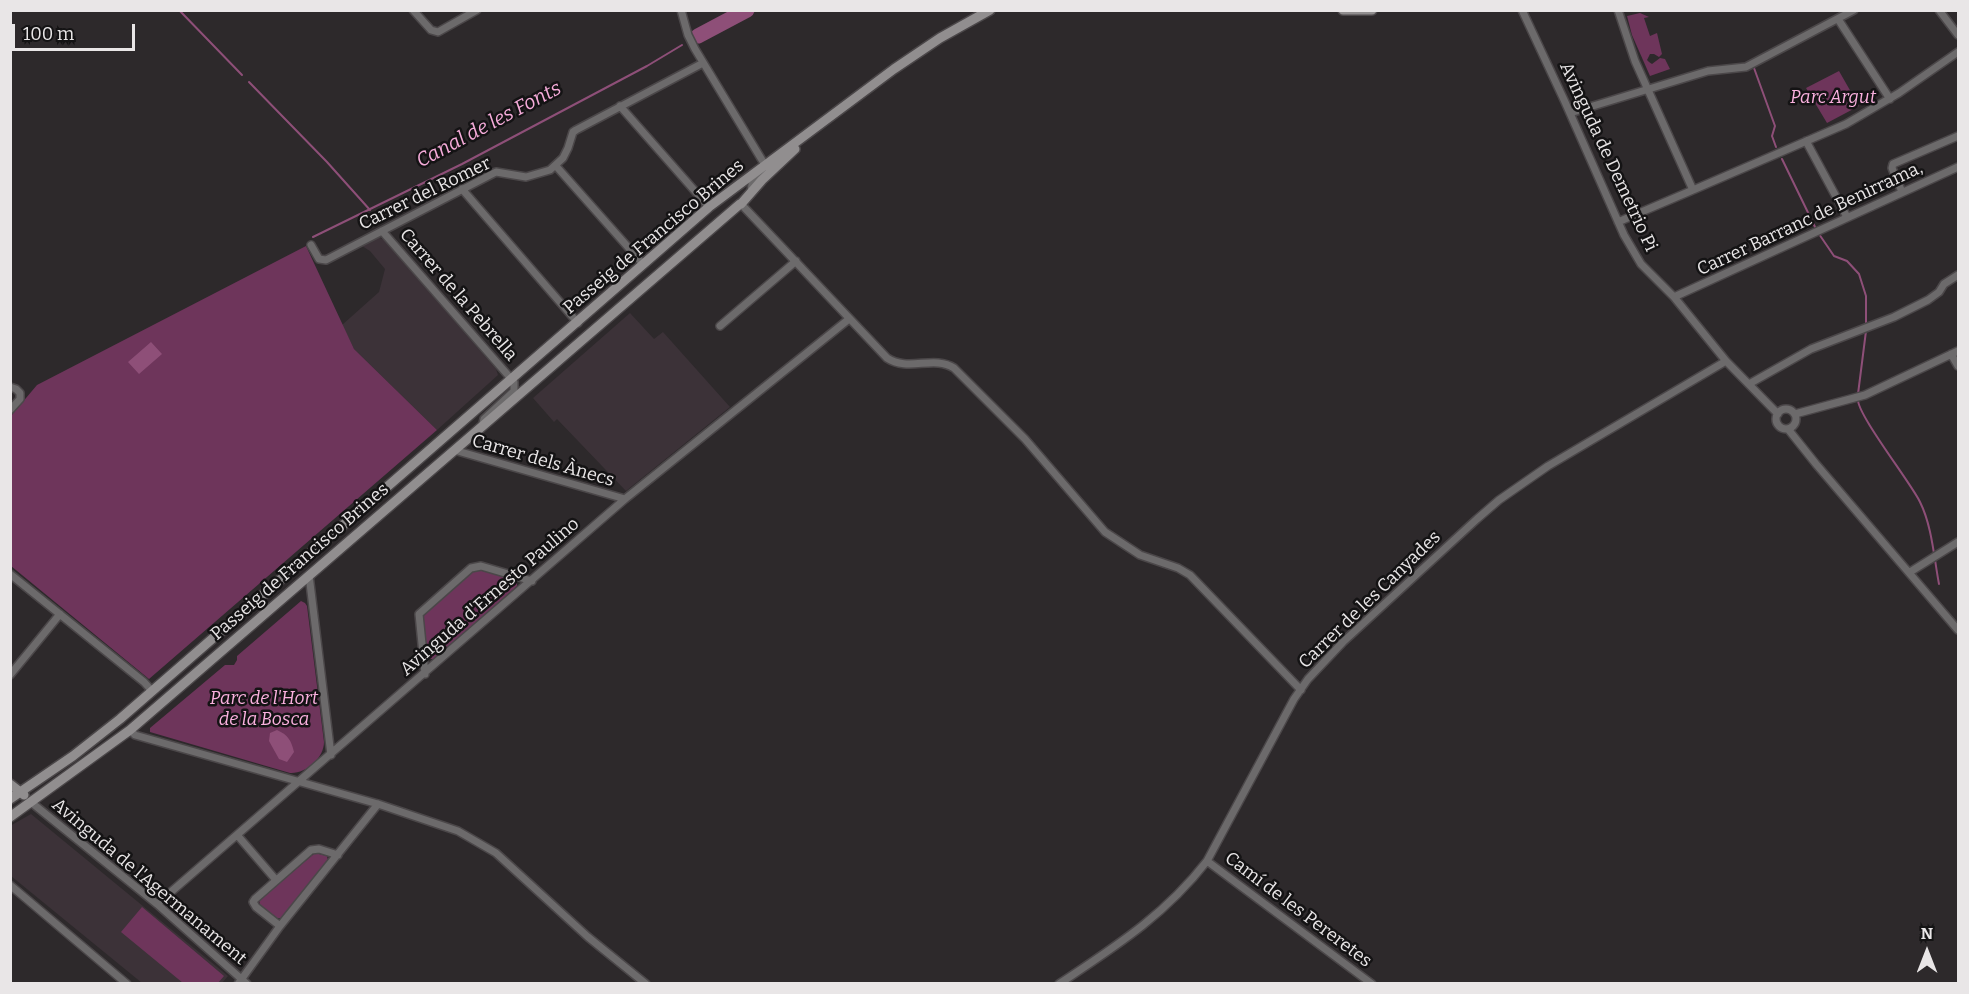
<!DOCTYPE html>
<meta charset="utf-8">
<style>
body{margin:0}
#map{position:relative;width:1969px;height:994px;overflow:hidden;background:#2d292b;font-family:Bitter,serif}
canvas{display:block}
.frame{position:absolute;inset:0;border:12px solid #e9e6e7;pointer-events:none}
.north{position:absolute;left:1897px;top:922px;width:60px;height:60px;-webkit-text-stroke:4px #141314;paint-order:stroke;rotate:0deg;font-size:16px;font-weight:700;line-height:24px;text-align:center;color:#e9e6e7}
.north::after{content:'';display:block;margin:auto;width:21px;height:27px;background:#e9e6e7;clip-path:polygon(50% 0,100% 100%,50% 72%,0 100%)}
.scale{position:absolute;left:12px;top:24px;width:123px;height:27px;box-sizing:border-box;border:3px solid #e9e6e7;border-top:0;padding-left:8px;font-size:18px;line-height:21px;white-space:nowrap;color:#e9e6e7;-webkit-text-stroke:4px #141314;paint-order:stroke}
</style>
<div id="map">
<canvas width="1969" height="994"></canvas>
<div class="frame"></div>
<div class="north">N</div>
<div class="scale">100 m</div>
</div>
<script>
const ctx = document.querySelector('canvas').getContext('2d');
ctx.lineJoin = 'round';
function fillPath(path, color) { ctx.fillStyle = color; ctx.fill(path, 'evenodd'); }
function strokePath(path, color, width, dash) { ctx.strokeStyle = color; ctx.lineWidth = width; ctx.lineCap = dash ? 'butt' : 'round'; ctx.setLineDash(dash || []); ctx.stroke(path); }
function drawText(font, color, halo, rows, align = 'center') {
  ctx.font = font + ' Bitter,serif'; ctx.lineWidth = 5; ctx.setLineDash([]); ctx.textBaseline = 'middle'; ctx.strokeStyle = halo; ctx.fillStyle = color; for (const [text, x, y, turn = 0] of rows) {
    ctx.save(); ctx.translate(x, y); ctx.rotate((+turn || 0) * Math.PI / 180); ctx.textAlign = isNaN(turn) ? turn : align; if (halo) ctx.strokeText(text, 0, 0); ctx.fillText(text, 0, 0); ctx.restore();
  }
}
const built = new Path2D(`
 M378,237l6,3 112,129 2,6 -61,55 -83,-81 -12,-24 37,-33 6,-23 -15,-18 -8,-5z
 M630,313l24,26 9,-7 67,75 -104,84 -69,-72 -3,3 -21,-24z
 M31,814l197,162 -6,7h-80l-131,-107 -1,-50z`);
const green = new Path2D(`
 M1640,13l9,4 -5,1 6,18 7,-3 5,21 -3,3 -5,-3h-4l-3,6 2,2 3,2 8,-6 5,1 5,10 -20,7 -18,-41 -5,-19z
 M1839,71l20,35 -32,17 -21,-35z
 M306,246l48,103 83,81 -288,249 -138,-113 -1,-149 27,-32z
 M475,569l36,9 6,5v3l-82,73h-5l-4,-5 -5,-38z
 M301,601l4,2 2,3 17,136c0,16 -18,32 -34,31l-140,-41v-4l75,-63h9l3,-5v-4z
 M315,853l12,3 1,5 -46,57h-7l-15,-13 -1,-5z
 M142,907l82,69 -6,7h-35l-62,-51z`);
const water = new Path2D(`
 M151,342l11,12 -23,20 -11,-12z
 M277,730c11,5 14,10 17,22l-7,10 -8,-3 -10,-18 1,-8z`);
const stream = new Path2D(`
 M179,10l63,65
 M1754,68l21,58 -3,10 4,11
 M249,82l78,80 43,48
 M1782,159l34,70
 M1819,234l15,22 13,5 12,13 7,22v29
 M313,237l149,-73 185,-98 35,-21
 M1858,394l8,-63
 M1858,399c-2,14 53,84 62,103 12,24 14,56 19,82`);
const river = new Path2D(`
 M698,36l49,-26`);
const street = new Path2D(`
 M413,10l18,20 7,2 39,-22
 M681,10l7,25 7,14 70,116v8l-13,11 -1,9
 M1522,10l43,92 59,133 17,29 33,33 52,64 52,53
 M1618,10l17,51 58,129 -75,32
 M1939,10l19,25
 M1838,19l52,80
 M620,106l89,101
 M1570,113l138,-42 38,-4 108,-57
 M1806,141l41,76
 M556,166l87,98
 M462,189l116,134
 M1693,190l153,-66 53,-31 59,-41
 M1902,192l-10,-24 1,-4 65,-28
 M741,204l146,154c21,14 47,-3 67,10l71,71 80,93 35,23 38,13 12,7 111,115
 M382,231l132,151v9l-30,28 -1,4
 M311,245l8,14 7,1 170,-88 30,5 24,-7 13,-12 5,-10 5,-16 3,-2 127,-67
 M1674,297l284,-130
 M720,326l76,-65
 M1951,354l7,12
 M1749,384l62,-35 83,-32 34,-17 11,-8 5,-8 14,-9
 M10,387l6,2 4,4v6l-10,11
 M1776 419a10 10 0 1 1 20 0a10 10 0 1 1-20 0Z
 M1795,414l70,-19 93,-44
 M1788,429l28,35 142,166
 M454,450l171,49
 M1910,572l48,-30
 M10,574l134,108 8,9
 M309,575l22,180
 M425,674l-6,-60 52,-46 10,-2 51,15
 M10,675l50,-61
 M130,730l5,5 243,69 80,27 38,22 92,84 58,47
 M32,803l125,101 90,80
 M238,836l38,44
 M1207,861l165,123
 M10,885l117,99
 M157,904l468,-405 224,-180
 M280,926l-24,-19 -3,-5 2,-3 56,-49 8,-1 19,6
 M238,984l42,-58 98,-122
 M1059,984c57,-38 105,-68 148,-123l87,-162 14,-20 35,-37 134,-123 22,-19 49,-34 178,-105`);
const secondary = new Path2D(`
 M1343,10h29
 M10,784l14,11
 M10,799l63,-43 47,-37 589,-512 185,-138 46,-31 50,-28
 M10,817l120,-87 610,-526h1l21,-24 33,-31`);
const parkNames = [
 ["Parc Argut",1833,98],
 ["Parc de l'Hort",264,699],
 ["de la Bosca",264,720]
];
const streetNames = [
 ["Avinguda de Demetrio Pi",1608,157,65],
 ["Carrer del Romer",425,194,-26],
 ["Carrer Barranc de Benirrama,",1810,219,-25],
 ["Passeig de Francisco Brines",654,237,-40],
 ["Carrer de la Pebrella",458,295,49],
 ["Carrer dels Ànecs",543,461,16],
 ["Passeig de Francisco Brines",300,562,-41],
 ["Avinguda d'Ernesto Paulino",490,597,-41],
 ["Carrer de les Canyades",1370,600,-44],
 ["Avinguda de l'Agermanament",149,882,40],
 ["Camí de les Pereretes",1298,910,37]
];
const waterNames = [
 ["Canal de les Fonts",489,125,-28]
];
fillPath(built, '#3c3238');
fillPath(green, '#6e355b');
fillPath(water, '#8e4f78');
strokePath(stream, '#8e4f78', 2);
strokePath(river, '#8e4f78', 15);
strokePath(street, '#4b4749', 10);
strokePath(secondary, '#4b4749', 12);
strokePath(street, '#6c6a6b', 7);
strokePath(secondary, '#918e8f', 9);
drawText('italic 18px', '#fbb1df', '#141314', parkNames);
drawText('18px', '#e9e6e7', '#141314', streetNames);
drawText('italic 20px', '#f5abd9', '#141314', waterNames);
</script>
